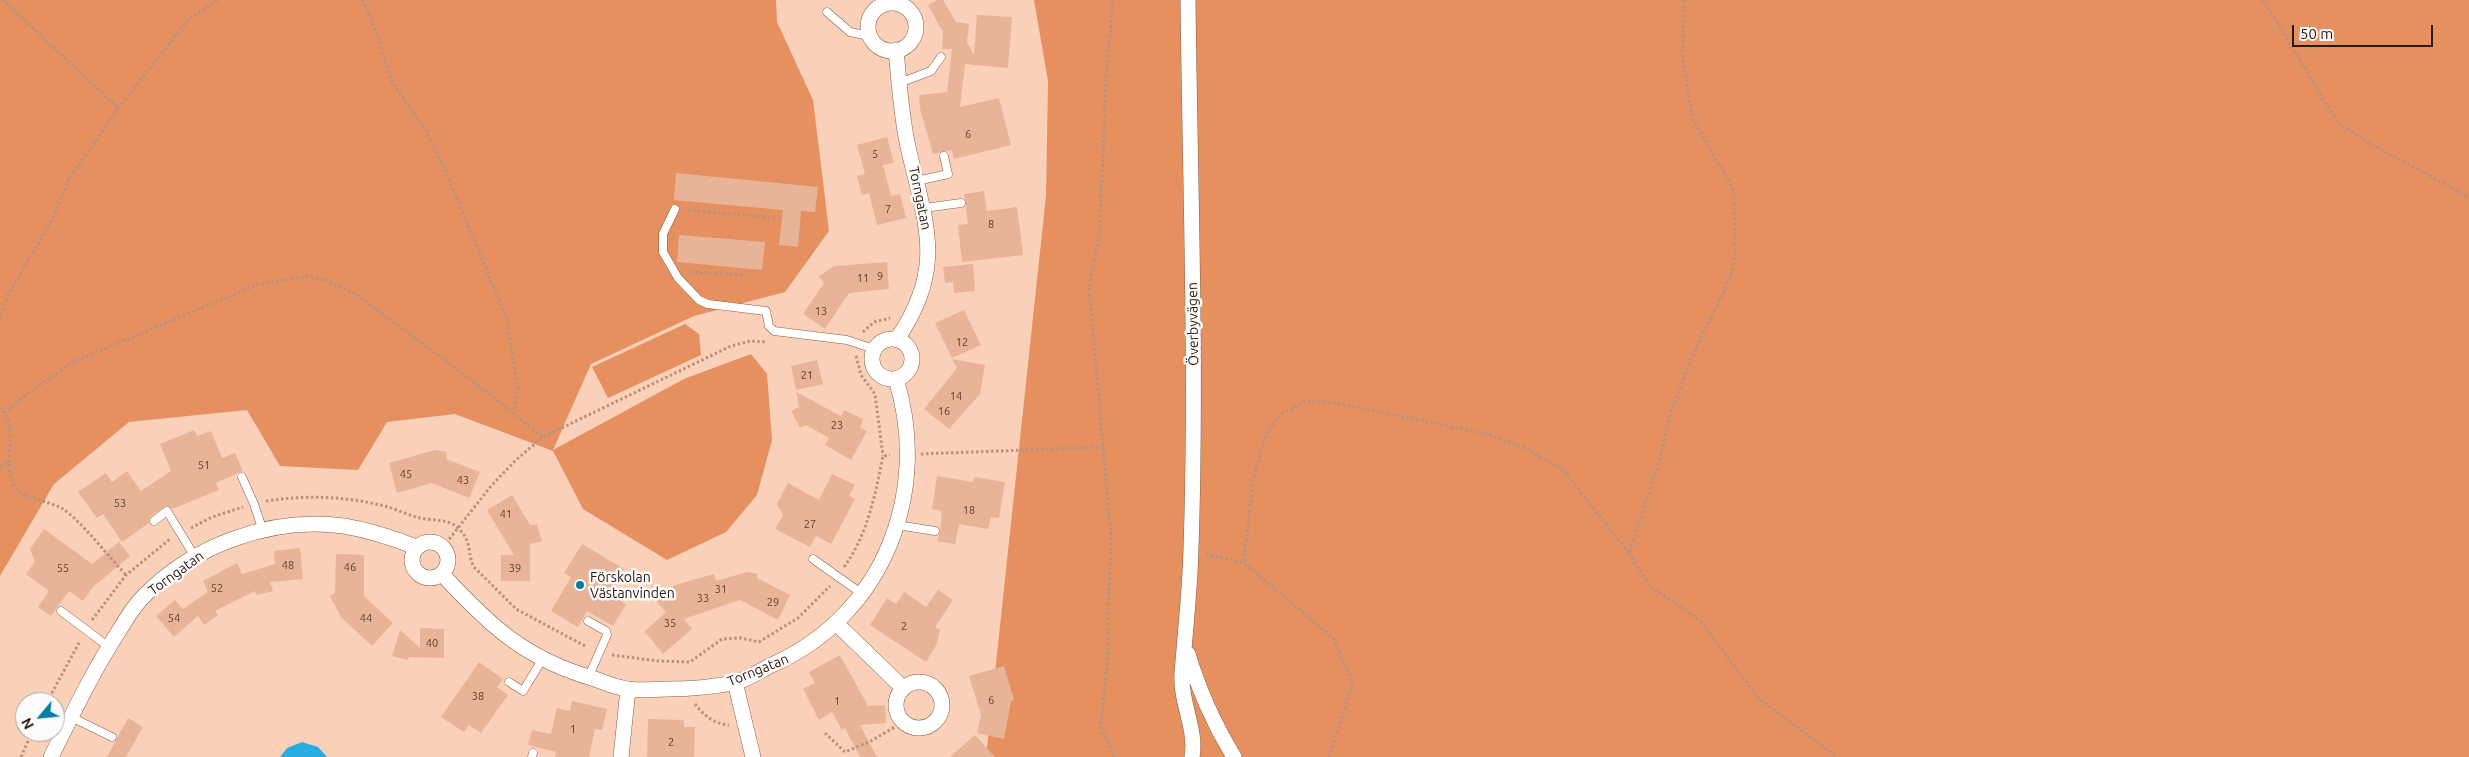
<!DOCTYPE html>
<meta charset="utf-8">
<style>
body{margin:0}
#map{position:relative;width:2469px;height:757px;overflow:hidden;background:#fad0b9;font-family:Ubuntu,sans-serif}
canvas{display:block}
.north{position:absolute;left:15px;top:692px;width:50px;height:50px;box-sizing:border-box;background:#fbfbfb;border:1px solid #a8a19c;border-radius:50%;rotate:242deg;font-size:14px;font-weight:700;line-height:20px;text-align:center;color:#2b190e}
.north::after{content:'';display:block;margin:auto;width:18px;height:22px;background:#057ca4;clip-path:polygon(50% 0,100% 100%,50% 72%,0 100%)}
.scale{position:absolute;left:2292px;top:25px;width:141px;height:22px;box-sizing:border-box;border:2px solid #2b190e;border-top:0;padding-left:6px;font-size:15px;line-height:18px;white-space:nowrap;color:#2b190e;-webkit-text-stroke:4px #fbfbfb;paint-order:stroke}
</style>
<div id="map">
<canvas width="2469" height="757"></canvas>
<div class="north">N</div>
<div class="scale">50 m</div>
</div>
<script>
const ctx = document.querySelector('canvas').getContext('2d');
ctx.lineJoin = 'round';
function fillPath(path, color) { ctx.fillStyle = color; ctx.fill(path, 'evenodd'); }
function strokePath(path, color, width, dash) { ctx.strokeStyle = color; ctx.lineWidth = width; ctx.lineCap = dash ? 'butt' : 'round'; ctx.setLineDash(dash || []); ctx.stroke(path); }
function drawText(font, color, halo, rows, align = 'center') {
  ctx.font = font + ' Ubuntu,sans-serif'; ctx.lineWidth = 5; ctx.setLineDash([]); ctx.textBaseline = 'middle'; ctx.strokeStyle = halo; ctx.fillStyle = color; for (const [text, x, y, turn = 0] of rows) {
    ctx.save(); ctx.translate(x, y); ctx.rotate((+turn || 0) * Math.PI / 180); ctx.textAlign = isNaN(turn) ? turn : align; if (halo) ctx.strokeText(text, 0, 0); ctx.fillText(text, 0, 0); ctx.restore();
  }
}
const green = new Path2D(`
 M0,0h776l1,22 36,78 16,131 -44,61 -91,24 -103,48 -38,86 131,-71 67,-25 16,20 5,66 -15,55 -31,37 -59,28 -84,-51 -30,-58 -98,-37 -68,8 -29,48 -78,-4 -33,-56 -118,12 -75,62 -54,92z
 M1034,0h1435v757h-1483l60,-561 2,-115z
 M685,324l14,10 2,21 -93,43 -16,-31z`);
const water = new Path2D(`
 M302,742l16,5 9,10h-47l7,-9z`);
const building = new Path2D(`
 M937,0h6l13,22 13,2 -2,18 7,13 3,-40 35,2 -4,51 -43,-4 -5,43 39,-9 12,47 -57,14 -2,-9 -19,4 -13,-45 -1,-14 28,-3 5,-43h-10l1,-17 -15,-27z
 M887,137l7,26 -11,2 8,31 9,-2 6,24 -29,7 -8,-32 -7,2 -5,-19 8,-2 -8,-29z
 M676,173l142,14 -3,25 -14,-1 -3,36 -19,-2 4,-35 -109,-10z
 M984,191l3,20 30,-4 6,48 -61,7 -4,-37 10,-1 -4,-30z
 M679,235l86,7 -3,28 -85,-8z
 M887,262l2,27 -40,4 -24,36 -22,-15 21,-31 -5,-7 15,-10z
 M973,264l2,27 -21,2 -1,-11 -8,1 -2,-16z
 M964,310l17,35 -29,13 -17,-35z
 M952,359l33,6 -5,29 -31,35 -25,-20 33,-41z
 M817,360l6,24 -27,6 -5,-24z
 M796,392l45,24 3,-6 19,9 -3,9 7,3 -16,29 -26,-15 4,-7 -23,-13 -6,3 -9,-17 8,-4z
 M194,430l3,6 14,-5 11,27 13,-5 8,18 -27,12 3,7 -47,19 -3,-3 -5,1 -14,10 -1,6 -27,19 -19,-28 -6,4 -19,-26 28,-19 6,9 15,-11 14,20 30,-20 -11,-27z
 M435,450l12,2 -1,7 34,13 -11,26 -37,-15 -35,10 -8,-30z
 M832,474l23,11 -6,11 6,3 -24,45 -15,-8 -6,11 -35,-18 8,-14 -6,-11 11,-21 31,17z
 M937,476l36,6 1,-5 31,5 -6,36 -8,-1 -3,12 -29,-5 -4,20 -18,-3 3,-9 2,-21 -10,-2z
 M512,495l18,30 7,-1 5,17 -12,3v37h-29v-26h13l-27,-45z
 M44,529l48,35 27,-22 11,14 -37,31 -10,14 -14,-10 -18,25 -13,-9 11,-16 -23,-17 9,-12 -5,-13z
 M582,544l42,25 -15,25 17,10 -13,22 -26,-15 -9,16 -27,-16 20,-34 -7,-4z
 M300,548l3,31 -33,3 3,9 -16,4 -2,-4 -40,20 3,4 -14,10 -6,-9 -24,21 -18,-21 19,-16 8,9 25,-17 -5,-11 34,-18 5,11 33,-10 -1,-13z
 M336,554l28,1v41l29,27 -21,23 -31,-29 -11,-21 5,-3z
 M747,572l11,2 -1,4 33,17 -12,25 -38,-20 -56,19 8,10 -29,25 -18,-22 -2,1 23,-21 -10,-11 19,-16 39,-11 2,7z
 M938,590l15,10 -18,27 5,3 -3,14 -11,18 -56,-37 17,-27 9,6 8,-12 22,15z
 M420,628l24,1v29l-35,-1 -1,3 -16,-4 8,-26 20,18z
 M840,655l28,51 17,-1 1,18 -26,2 17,32h-17l-15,-29 -3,2 -10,-18 -13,8 -16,-31 12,-6 -6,-11z
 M479,662l24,17 -6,8 11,8 -27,38 -12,-8 -5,7 -23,-15z
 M1004,666l10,34 -3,1 -7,38 -27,-6 4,-18 -12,-39z
 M572,701l35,8 -5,21 -7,-1 -6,28h-34l1,-5 -28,-7 4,-15 19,4 6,-26 13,3z
 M128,718l15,9 -17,30h-19z
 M648,719l36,1v7h11l-1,30h-47z
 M975,735l20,22h-45z`);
const path = new Path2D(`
 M363,0l16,39 12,41 35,51 17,34 63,152 12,72 -5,23
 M1113,0l-7,77 -6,153 -11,56 22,250 -4,129 -6,61 13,31
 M1684,0l-2,54 10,64 42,72 1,70 -5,18 -39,81 -20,54 -12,49 -30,91 19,31 53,38 58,77 78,58
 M2262,0l14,20 61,102 34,22 98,53
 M118,108l71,-89 29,-19
 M688,210l89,8
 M690,272l56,3
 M0,320l8,-25 45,-77 15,-37 50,-73 -115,-108
 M863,332l11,-10 16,-4
 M856,356l5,19 14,19 8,62
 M0,407c3,5 8,10 9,16 5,21 -6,45 6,64 7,11 35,14 48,22 18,12 47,49 63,66
 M4,413l24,-20 45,-31 186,-78 52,-8 17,5 27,13 97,71 91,72
 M921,454l182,-7
 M0,466l9,-4
 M266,501c40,-6 79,-5 118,5 12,3 24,9 36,12 13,3 29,0 39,11 14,14 8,26 15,38l42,42 71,38
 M191,528l21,-11 31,-10
 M443,547l48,-61 25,-26 27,-23 188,-91 19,-5 17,1
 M1206,554l38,9
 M844,567c24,-33 31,-72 39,-111l7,-1
 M92,620l34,-45 44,-36
 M612,655l46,6 32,1 32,-23 19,-1 18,4 39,-24 32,-32
 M47,702l33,-61
 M695,704c9,12 20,20 34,21
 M825,733l20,19 26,-11 32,-19
 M21,757l11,-25
 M1329,757l24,-74 -20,-45 -89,-75 9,-84 12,-41 12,-21 27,-16 32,2 151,31 38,14 38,22 66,83`);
const lane = new Path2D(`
 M827,12l23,20 19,4
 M899,83l32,-12 10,-14
 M917,181l31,-7 -4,-18
 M924,208l37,-5
 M675,209l-12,25v18l15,26 21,22 9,4 58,7 3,15 5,5 73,9 27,9
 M242,477l12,27 9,27
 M154,521l13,-10 28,46
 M897,525l38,6
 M813,559l48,34
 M61,611l48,36
 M588,678l19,-43 -1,-4 -18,-10
 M509,682l14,9 19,-31
 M71,717l41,20
 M532,757l1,-4`);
const street = new Path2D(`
 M1188,0c2,183 9,366 3,549 -1,42 -6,84 -9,125 -2,28 15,55 10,83
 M868 27a24 24 0 1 1 48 0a24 24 0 1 1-48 0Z
 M896,50c3,31 5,62 11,92 17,79 41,123 -10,197
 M872 359a20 20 0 1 1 40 0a20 20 0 1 1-40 0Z
 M412 560a18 18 0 1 1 36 0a18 18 0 1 1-36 0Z
 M442,574c48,52 83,85 153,105 10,4 21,8 32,10 13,2 29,0 42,0 21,0 43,-2 64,-6 14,-3 28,-13 41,-19 110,-50 157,-172 122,-285
 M837,624l66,64
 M1188,654c11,37 26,70 46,103
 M896 705a23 23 0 1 1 46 0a23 23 0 1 1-46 0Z
 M735,682l18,75
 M51,757c21,-42 41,-84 66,-123 8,-13 16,-27 26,-37 50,-52 129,-81 201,-71 24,4 49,12 72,21
 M621,757l7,-68`);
const markers = [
 [580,585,5,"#057ca4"]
];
const numberNames = [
 ["6",968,134],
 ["5",875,154],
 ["7",888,209],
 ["8",991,224],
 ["9",880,276],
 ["11",863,278],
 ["13",821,311],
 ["12",962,342],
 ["21",807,375],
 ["14",956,396],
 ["16",944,411],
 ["23",837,425],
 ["51",204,465],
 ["45",406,474],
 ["43",463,480],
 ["53",120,503],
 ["18",969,510],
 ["41",506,514],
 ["27",810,524],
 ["48",288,565],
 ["46",350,567],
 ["55",63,568],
 ["39",515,568],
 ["52",217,588],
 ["31",721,589],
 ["33",703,598],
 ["29",773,602],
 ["54",174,618],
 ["44",366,618],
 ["35",670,623],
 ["2",904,626],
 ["40",432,643],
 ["38",478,696],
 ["6",991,700],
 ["1",837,701],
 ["1",573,729],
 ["2",671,742]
];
const streetNames = [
 ["Torngatan",920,198,78],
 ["Överbyvägen",1193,324,-91],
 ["Torngatan",176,573,-36],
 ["Torngatan",758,670,-22]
];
const poiNames = [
 ["Förskolan",590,577],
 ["Västanvinden",590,593]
];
fillPath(green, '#e6905f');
fillPath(water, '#28ade0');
fillPath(building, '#e8b498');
strokePath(lane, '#8a5c43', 9);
strokePath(street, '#8a5c43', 16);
strokePath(path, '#b69380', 3, [2.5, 2.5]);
strokePath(lane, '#fff', 8);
strokePath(street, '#fff', 15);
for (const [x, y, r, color] of markers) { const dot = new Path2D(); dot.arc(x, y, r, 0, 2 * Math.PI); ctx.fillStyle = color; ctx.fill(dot); strokePath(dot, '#fbfbfb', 2); }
drawText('11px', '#5a4030', null, numberNames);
drawText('14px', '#2b190e', '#fbfbfb', streetNames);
drawText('14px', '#2b190e', '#fbfbfb', poiNames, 'left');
</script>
